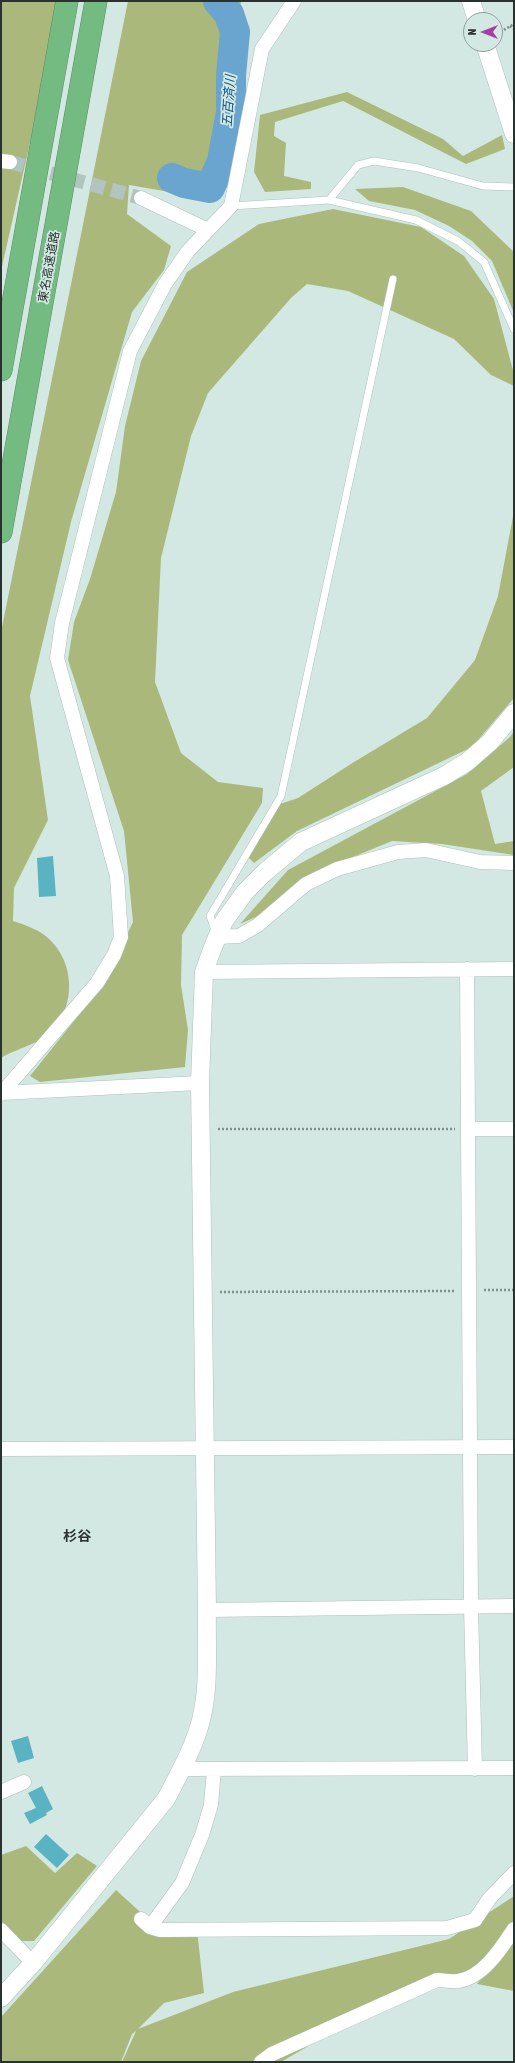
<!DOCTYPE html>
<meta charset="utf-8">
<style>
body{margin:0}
#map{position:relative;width:515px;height:2063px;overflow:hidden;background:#d4e8e3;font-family:"Asap Condensed",sans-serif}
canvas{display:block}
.frame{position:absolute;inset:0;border:2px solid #2a3230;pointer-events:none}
.north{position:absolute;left:463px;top:12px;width:40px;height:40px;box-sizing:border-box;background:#d4e8e3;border:1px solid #909f9b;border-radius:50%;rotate:270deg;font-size:11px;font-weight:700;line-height:16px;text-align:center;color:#2a3230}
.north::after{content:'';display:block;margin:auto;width:14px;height:18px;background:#a73fa1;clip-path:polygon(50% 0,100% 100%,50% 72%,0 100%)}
</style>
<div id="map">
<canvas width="515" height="2063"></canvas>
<div class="frame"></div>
<div class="north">N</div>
</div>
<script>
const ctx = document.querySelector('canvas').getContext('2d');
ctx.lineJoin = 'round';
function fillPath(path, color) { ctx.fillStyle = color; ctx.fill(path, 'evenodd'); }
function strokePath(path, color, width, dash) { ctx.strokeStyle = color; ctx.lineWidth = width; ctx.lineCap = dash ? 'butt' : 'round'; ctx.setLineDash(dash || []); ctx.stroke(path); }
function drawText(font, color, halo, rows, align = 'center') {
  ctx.font = font + ' "Asap Condensed","Noto Sans JP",sans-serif'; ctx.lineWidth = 3.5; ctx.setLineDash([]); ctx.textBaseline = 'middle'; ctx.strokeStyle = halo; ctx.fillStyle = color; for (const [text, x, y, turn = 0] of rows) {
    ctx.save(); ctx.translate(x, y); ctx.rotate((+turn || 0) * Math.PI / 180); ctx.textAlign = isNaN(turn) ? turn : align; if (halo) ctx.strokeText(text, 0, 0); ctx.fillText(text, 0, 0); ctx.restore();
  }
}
const green = new Path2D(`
 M1,1h61l-61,270z
 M128,1l113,1 -10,73 10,30 -11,65 -14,30 -87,-15 -2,29 44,32 -7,24 -32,42 -61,210 -41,174 18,124 -34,68 -1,33c12,4 25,8 35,17 27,24 28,67 4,93 -14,14 -35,17 -51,27v-426z
 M347,92l96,47 20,17 39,-21 3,14 -39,15 -123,-63 -68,21 -1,14 12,7 -2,33 27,6v7l-46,3 -11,-20 6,-57z
 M403,187l68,24 43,41v61l-22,-52 -20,-20 -23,-15 -34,-16 -46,-9 -14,-12z
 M333,209l88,18 43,29 30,43 20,75v12l-23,-11 -37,-36 -106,-48 -41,-7 -16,14 -83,95 -17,43 -30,122 -6,124 26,71 37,29 45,6 -1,15 -80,132 -1,50 7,45 -3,37 -145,15 -10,-6 72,-90 31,-64 -9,-91 -56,-171 6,-38 16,-43 26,-87 9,-66 16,-65 46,-89 72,-48z
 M514,511v187l-42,49 -175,84 -43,32 -9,-9 32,-49 21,-7 56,-36 73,-44 48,-58 23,-64z
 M514,731v36l-33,24 14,53 19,-3v14l-72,-11 -50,-3 -83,34 -53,42 -16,7 48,-54 179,-96 43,-37z
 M26,1846l29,27 22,-20 20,13 -63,75h-13l-20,-17v-69z
 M116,1890l44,40h37l7,63 -40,10 -26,26 95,-37 216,-53 65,-43v95l-37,-7 24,-35 -23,23 -106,37 -91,53h-159l14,-31 -4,3 -11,28h-120v-45z`);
const river = new Path2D(`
 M172,178l12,5 26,5 12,-27 9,-49v-37l4,-43 -6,-18 -11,-13`);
const building = new Path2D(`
 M53,856l3,40 -17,1 -2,-39z
 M28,1736l6,22 -16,5 -7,-22z
 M42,1786l11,23 -7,4 1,2 -17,9 -6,-11 12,-5 -8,-15z
 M46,1834l23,21 -12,13 -23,-21z`);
const minorTunnel = new Path2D(`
 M10,162l131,36`);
const path = new Path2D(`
 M510,26l4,3
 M497,34l17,-10
 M218,1129h237
 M484,1290h30
 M220,1292l235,-1`);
const service = new Path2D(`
 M329,200l87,20 42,21 26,21 30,67
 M231,206l98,-6 29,-35 16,-4 44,7 65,18 31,1
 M216,933l-6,-17 71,-120 112,-517`);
const minor = new Path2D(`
 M1,161l9,1
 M141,198l67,32
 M217,937l22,-1 19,-11 48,-41 31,-15 61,-17 28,-2 54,12 34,1
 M467,969l4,638 4,162
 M204,972l310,-3
 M1,1093l199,-10
 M1,1094l96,-111 17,-28 7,-18 -4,-61 -60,-218 5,-35 68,-272 35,-67 23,-33 43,-45 31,-157 32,-48
 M469,1129h45
 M1,1449l513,-2
 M207,1610l307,-4
 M182,1769l332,-1
 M1,1792l23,-10
 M141,1919l9,8 10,3 287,-2 28,-8 14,-21 25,-26
 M150,1927l32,-44 20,-48 9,-30 3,-36
 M1,1930l32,33
 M261,2062l11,-8 165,-74c7,0 15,2 21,1 25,-3 44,-34 56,-52`);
const tertiary = new Path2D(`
 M471,1l6,19
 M485,44l29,90
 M1,1998l32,-35 133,-164c13,-25 28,-51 35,-79 9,-35 5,-74 6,-110l-7,-527 4,-111 9,-25 11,-26 21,-29 20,-20 36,-30 143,-66 23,-14 23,-20 24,-29`);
const motorway = new Path2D(`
 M1,370l66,-369
 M1,532l95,-531`);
const streetNames = [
 ["東名高速道路",49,267,-80]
];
const waterNames = [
 ["五百済川",229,101,-86]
];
const quarterNames = [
 ["杉谷",77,1537]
];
fillPath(green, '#aab97b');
strokePath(river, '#69a5cf', 30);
fillPath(building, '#5ab3c2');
strokePath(minorTunnel, '#b2c4bf', 14, [14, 7]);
strokePath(service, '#adc0bc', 8);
strokePath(minor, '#adc0bc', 15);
strokePath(tertiary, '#adc0bc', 19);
strokePath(motorway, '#598b65', 23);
strokePath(path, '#818f8c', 2.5, [2, 2]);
strokePath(service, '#fff', 7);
strokePath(minor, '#fff', 14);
strokePath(tertiary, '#fff', 18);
strokePath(motorway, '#73bb81', 22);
drawText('12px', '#2a3230', '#d4e8e3', streetNames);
drawText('italic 13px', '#0e5881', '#d4e8e3', waterNames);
drawText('bold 14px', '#2a3230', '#d4e8e3', quarterNames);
</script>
